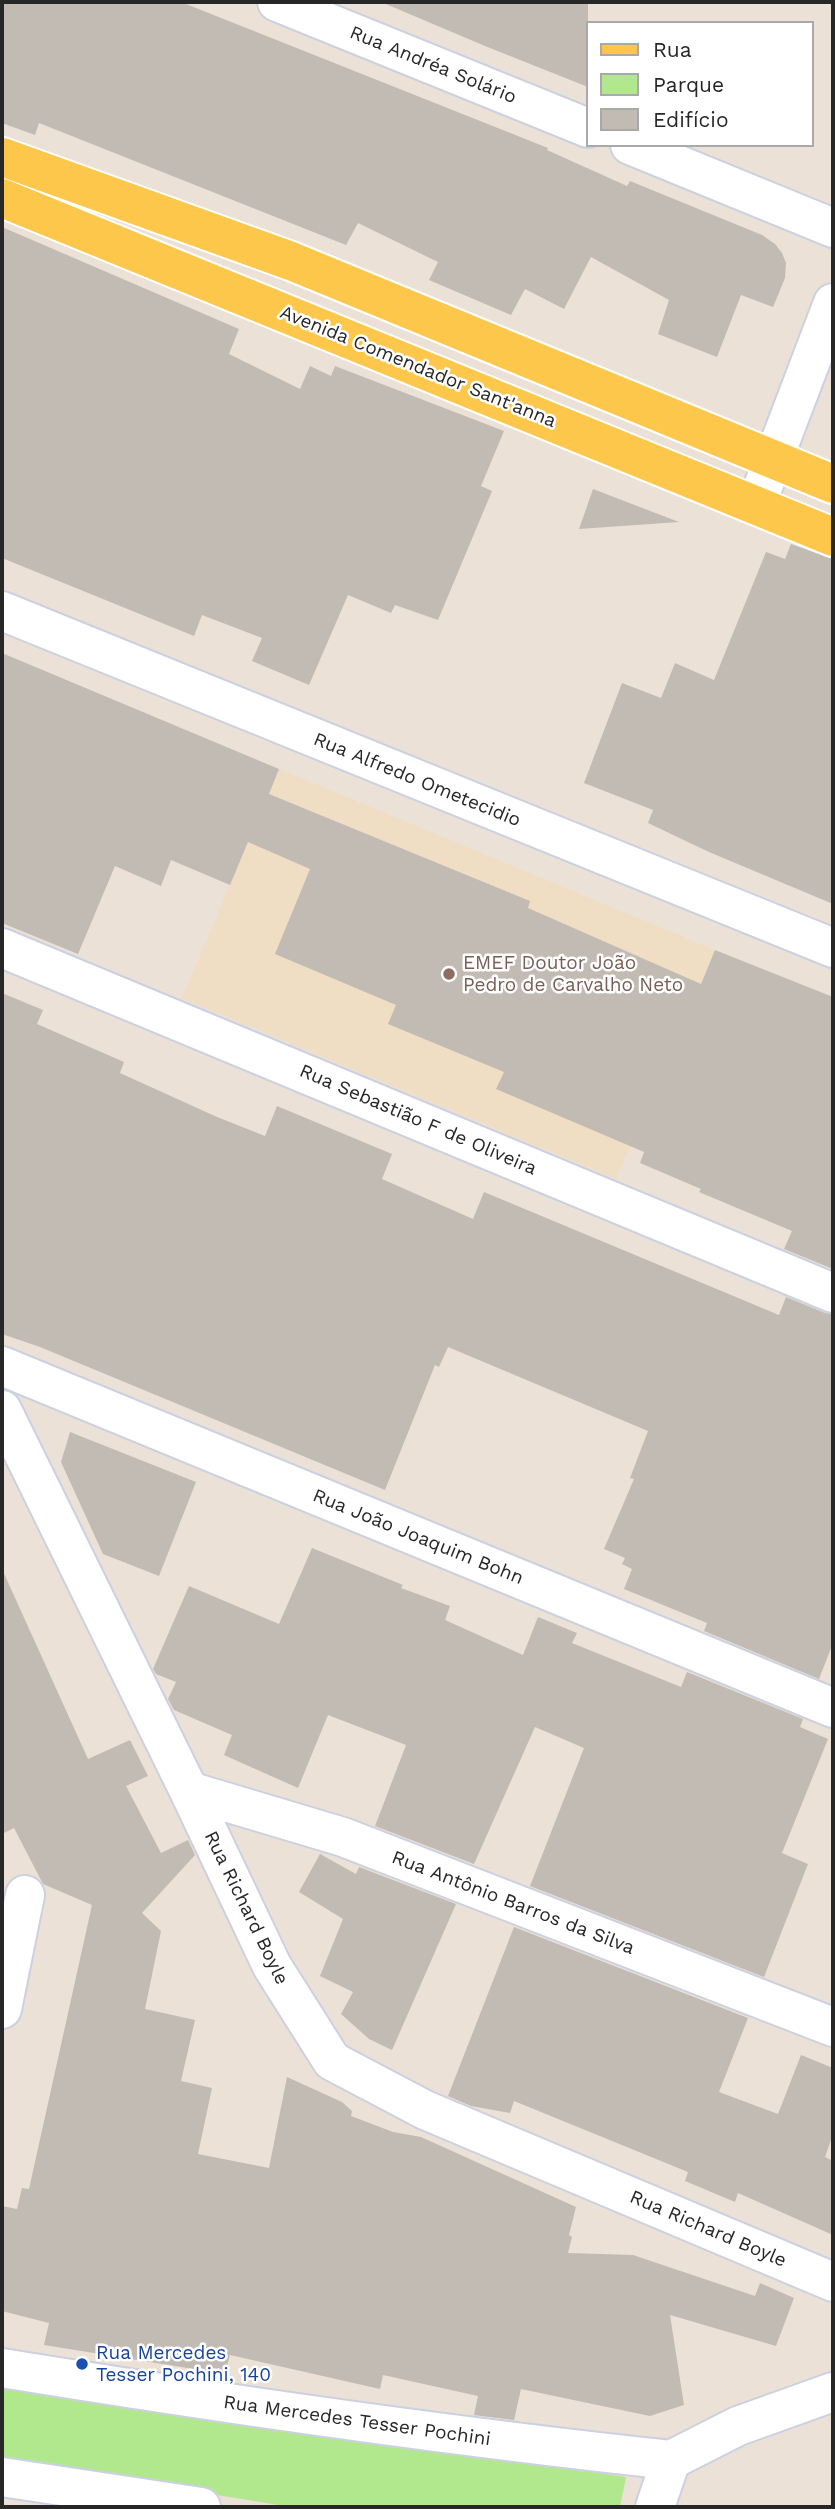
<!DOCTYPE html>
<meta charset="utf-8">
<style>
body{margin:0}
#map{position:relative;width:835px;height:2509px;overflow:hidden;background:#ebe1d6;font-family:"Work Sans",sans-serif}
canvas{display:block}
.frame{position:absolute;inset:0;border:4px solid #272727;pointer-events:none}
.legend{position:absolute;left:586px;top:21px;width:228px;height:126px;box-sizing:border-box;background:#fff;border:2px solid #a9a9a9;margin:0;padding:9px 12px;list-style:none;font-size:21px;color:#272727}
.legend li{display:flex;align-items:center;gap:14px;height:35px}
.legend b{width:35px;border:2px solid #a9a9a9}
</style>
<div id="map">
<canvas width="835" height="2509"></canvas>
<div class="frame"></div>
<ul class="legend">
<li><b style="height:9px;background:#fcc74a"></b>Rua</li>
<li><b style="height:19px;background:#b2e88d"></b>Parque</li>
<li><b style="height:19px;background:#c2bbb4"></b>Edifício</li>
</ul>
</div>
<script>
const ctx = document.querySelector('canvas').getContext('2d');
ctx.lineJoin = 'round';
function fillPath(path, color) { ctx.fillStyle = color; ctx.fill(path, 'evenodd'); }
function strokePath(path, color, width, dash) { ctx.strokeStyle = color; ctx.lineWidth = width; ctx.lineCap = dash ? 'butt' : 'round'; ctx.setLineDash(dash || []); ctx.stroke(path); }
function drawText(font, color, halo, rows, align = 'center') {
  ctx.font = font + ' "Work Sans",sans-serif'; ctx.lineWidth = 5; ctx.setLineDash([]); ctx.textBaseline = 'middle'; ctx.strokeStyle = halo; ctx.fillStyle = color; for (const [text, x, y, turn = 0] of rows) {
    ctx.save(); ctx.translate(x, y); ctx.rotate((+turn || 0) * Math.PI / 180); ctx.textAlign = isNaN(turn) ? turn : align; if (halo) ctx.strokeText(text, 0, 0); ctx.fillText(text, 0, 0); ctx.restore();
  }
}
const education = new Path2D(`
 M279,769l436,181 -99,229 -434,-181z`);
const green = new Path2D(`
 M2,2379l624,98 -6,30h-329l-289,-47z`);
const building = new Path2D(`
 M2,2h179l367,146 -1,2 80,36 3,-5 132,54 13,9 7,9 4,10 -1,15 -12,29 -32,-12 -24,62 -59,-23 11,-34 -78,-43 -27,52 -39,-20 -14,26 -82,-35 9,-18 -80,-39 -12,22 -307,-122 -4,12 -33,-12z
 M381,2h207v85l-103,-41z
 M2,227l237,102 -10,25 71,35 10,-23 21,10 4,-10 169,65 -23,55 11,5 -54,129 -43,-15 -4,8 -43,-18 -39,90 -57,-24 10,-23 -60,-23 -8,21 -192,-78z
 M593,489l86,33 -100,7z
 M791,544l42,15v345l-124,-52 -61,-29 5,-13 -69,-27 38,-100 39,15 14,-35 39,17 52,-128 19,7z
 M2,653l277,116 -10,25 261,107 -2,7 173,76 14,-34 118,47v272l-49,-20 8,-18 -93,-39 2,-3 -61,-26 4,-11 -148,-63 8,-17 -116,-48 8,-19 -121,-51 35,-85 -62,-27 -18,43 -59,-25 -10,26 -46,-20 -37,88 -76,-31z
 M2,993l41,17 -6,14 87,38 -4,11 97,44 48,19 12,-30 115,48 -10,25 91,40 11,-27 295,123 7,-18 39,16 8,1v329l-14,36 -115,-48 3,-8 -83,-34 8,-20 -10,-5 3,-6 -21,-9 30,-70 -4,-1 18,-47 -200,-84 -9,20 -4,-2 -50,125 -345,-143 -38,-13z
 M70,1432l126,50 -37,94 -56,-22 -42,-92z
 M312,1548l91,37 -2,3 49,18 -5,14 78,35 15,-38 39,16 -5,10 109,44 6,-15 116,47 -3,8 28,12 -46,114 26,11 -44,113 -234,-91 54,-138 -49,-21 -61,137 -99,-38 31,-81 -78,-30 -30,73 -74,-33 8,-20 -58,-25 -6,-11 8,-17 -20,-8 -3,-5 36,-83 90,38z
 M2,1569l86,190 42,-19 18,36 -22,10 35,67 27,-13 7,15 -53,58 19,18 -16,78 50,11 -14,61 31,7 -14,66 71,14 18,-91 55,25 10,9 -1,5 42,16 28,5 155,70 -7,28 3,2 -4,16 65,2 122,41 5,-13 34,15 -18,48 -106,-31 14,90 -34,11 -129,-27 -7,31 -40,-5 4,-19 -95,-21 -3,14 -150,-34 -5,19 -181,-29 5,-22 -47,-12v-105l15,3 5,-21 7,1 63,-284 -49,-21 -29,-56 -12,6z
 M320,1854l36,20 3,-7 97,37 -64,146 -23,-11 -28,-25 12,-22 -33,-16 23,-57 -44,-27z
 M514,1927l234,91 -29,74 59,22 23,-59 32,13v66l-8,23 8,4v74l-95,-42 -3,9 -50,-21 3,-9 -174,-71 -4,12 -39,-7 -23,-10z`);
const street = new Path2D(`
 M277,2l311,126
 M630,145l203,83
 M756,505l77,-202
 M2,611l831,337
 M2,948l831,345
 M2,1366l831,342
 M2,1410l187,381 83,175 60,95 93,49 408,172
 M189,1791l154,46 490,190
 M2,2009l23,-114
 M2,2368c222,36 445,68 669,92
 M2,2477l199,30
 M655,2507l16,-47 67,-34 95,-34`);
const primary = new Path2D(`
 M2,157l289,104 542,223
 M2,198l831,339`);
const markers = [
 [449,974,7,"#8d6e63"],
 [82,2364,7,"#1a4fb4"]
];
const streetNames = [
 ["Rua Andréa Solário",433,65,22],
 ["Avenida Comendador Sant'anna",418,367,22],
 ["Rua Alfredo Ometecidio",417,780,22],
 ["Rua Sebastião F de Oliveira",418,1120,23],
 ["Rua João Joaquim Bohn",418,1537,22],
 ["Rua Antônio Barros da Silva",513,1903,21],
 ["Rua Richard Boyle",246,1908,64],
 ["Rua Richard Boyle",708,2229,23],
 ["Rua Mercedes Tesser Pochini",357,2421,8]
];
const educationNames = [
 ["EMEF Doutor João",463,963],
 ["Pedro de Carvalho Neto",463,985]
];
const transitNames = [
 ["Rua Mercedes",96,2353],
 ["Tesser Pochini, 140",96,2375]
];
fillPath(education, '#efdec3');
fillPath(green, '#b2e88d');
fillPath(building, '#c2bbb4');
strokePath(street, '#ccd1e2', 42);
strokePath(primary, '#fff', 42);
strokePath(street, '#fff', 38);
strokePath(primary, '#fcc74a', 38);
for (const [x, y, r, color] of markers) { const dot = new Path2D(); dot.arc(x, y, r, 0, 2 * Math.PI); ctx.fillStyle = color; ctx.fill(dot); strokePath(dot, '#fff', 2.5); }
drawText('19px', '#272727', '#fff', streetNames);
drawText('19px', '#785e54', '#fff', educationNames, 'left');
drawText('19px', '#164399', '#fff', transitNames, 'left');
</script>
